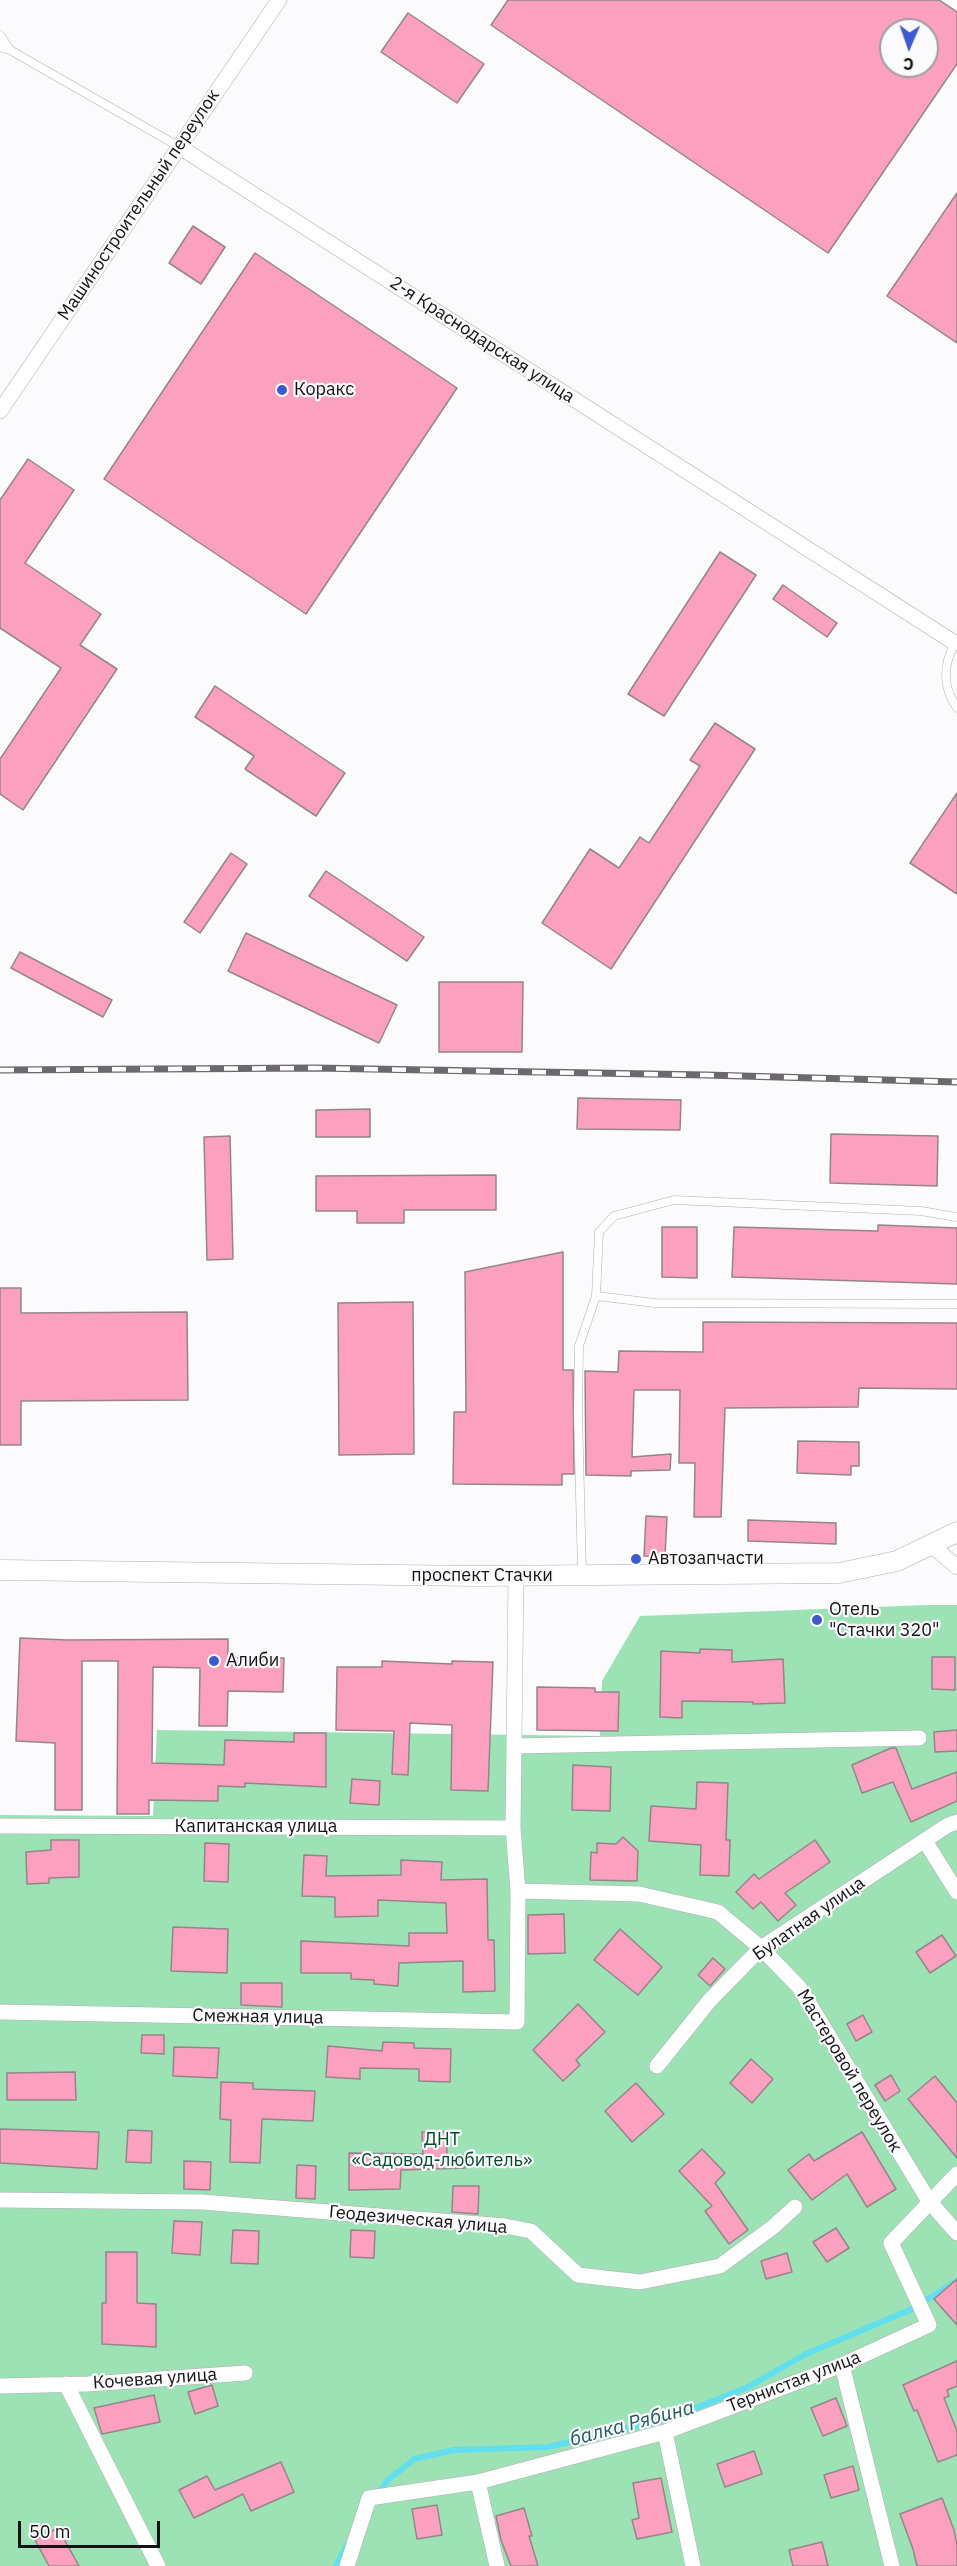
<!DOCTYPE html>
<meta charset="utf-8">
<style>
body{margin:0}
#map{position:relative;width:957px;height:2566px;overflow:hidden;background:#fbfafd;font-family:"IBM Plex Sans",sans-serif}
canvas{display:block}
.north{position:absolute;left:879px;top:18px;width:60px;height:60px;box-sizing:border-box;background:#fbfafd;border:2px solid #9f9da1;border-radius:50%;rotate:182deg;font-size:16px;font-weight:700;line-height:24px;text-align:center;color:#141217}
.north::after{content:'';display:block;margin:auto;width:21px;height:27px;background:#3e5bcd;clip-path:polygon(50% 0,100% 100%,50% 72%,0 100%)}
.scale{position:absolute;left:18px;top:2521px;width:142px;height:27px;box-sizing:border-box;border:3px solid #141217;border-top:0;padding-left:8px;font-size:18px;line-height:21px;white-space:nowrap;color:#141217;-webkit-text-stroke:4px #fbfafd;paint-order:stroke}
</style>
<div id="map">
<canvas width="957" height="2566"></canvas>
<div class="north">С</div>
<div class="scale">50 m</div>
</div>
<script>
const ctx = document.querySelector('canvas').getContext('2d');
ctx.lineJoin = 'round';
function fillPath(path, color) { ctx.fillStyle = color; ctx.fill(path, 'evenodd'); }
function strokePath(path, color, width, dash) { ctx.strokeStyle = color; ctx.lineWidth = width; ctx.lineCap = dash ? 'butt' : 'round'; ctx.setLineDash(dash || []); ctx.stroke(path); }
function drawText(font, color, halo, rows, align = 'center') {
  ctx.font = font + ' "IBM Plex Sans",sans-serif'; ctx.lineWidth = 4.5; ctx.setLineDash([]); ctx.textBaseline = 'middle'; ctx.strokeStyle = halo; ctx.fillStyle = color; for (const [text, x, y, turn = 0] of rows) {
    ctx.save(); ctx.translate(x, y); ctx.rotate((+turn || 0) * Math.PI / 180); ctx.textAlign = isNaN(turn) ? turn : align; if (halo) ctx.strokeText(text, 0, 0); ctx.fillText(text, 0, 0); ctx.restore();
  }
}
const green = new Path2D(`
 M926,1605h31v961h-957v-751l153,1 4,-86 443,6 2,-55 38,-65z`);
const stream = new Path2D(`
 M379,2493l8,-12 27,-22 40,-9 94,-3 123,-29 77,-31 58,-33 106,-45 45,-28
 M336,2566l11,-21`);
const building = new Path2D(`
 M508,0h431l18,12v52l-129,189 -337,-228zM891,30h36v36h-36z
 M408,13l76,51 -27,39 -76,-51z
 M957,193v150l-70,-47z
 M193,226l32,21 -24,37 -32,-21z
 M255,253l202,135 -151,226 -202,-135z
 M28,459l46,31 -49,73 76,51 -21,31 37,24 -94,141 -23,-16v-35l61,-91 -61,-40v-128z
 M720,552l36,23 -92,141 -36,-22z
 M783,585l54,38 -10,14 -54,-38z
 M215,686l130,87 -29,43 -71,-47 9,-13 -59,-39z
 M715,723l40,26 -144,220 -69,-46 48,-74 29,19 21,-31 9,6 51,-77 -10,-6z
 M957,793v101l-47,-31z
 M231,853l16,11 -47,69 -16,-11z
 M326,871l98,66 -17,24 -98,-65z
 M246,933l151,72 -18,38 -151,-72z
 M20,952l92,48 -9,17 -92,-49z
 M439,982h84l-1,70h-83z
 M578,1098l103,2 -1,30 -103,-1z
 M370,1109v28h-54v-27z
 M831,1134l107,2 -1,50 -107,-3z
 M230,1136l3,123 -26,1 -3,-123z
 M496,1175v35h-92v13h-47v-12h-41v-35z
 M878,1225l79,3v56l-225,-7 2,-50 144,4z
 M662,1227h35v51l-35,-1z
 M563,1252v118h10l1,104h-12v11l-109,-1 1,-72h12l-1,-140z
 M0,1288h21v25l166,-1 1,88 -167,1v44h-21z
 M413,1302l1,152 -75,1 -1,-152z
 M703,1322l254,1v66l-98,-1 -1,19 -133,1 -4,109h-27l1,-54h-16l1,-73h-46l-2,67 39,-3 -1,16 -39,1v5l-45,-1 -1,-104 33,1 1,-21 84,1z
 M798,1441l61,1v24h-8v9l-54,-2z
 M646,1516l21,1 -2,40 -21,-1z
 M748,1520l88,3v21l-88,-3z
 M20,1638l48,2 160,-1v19h56l-1,34 -55,-1 -1,35h-28l1,-58 -47,-1 -1,96 72,2 1,-25 69,2v-9h32v54l-81,-4v4l-27,-1v15l-69,-1v14h-32l1,-153h-36v149h-27v-67l-39,-2z
 M700,1649l32,1v12l51,-3 2,44 -32,1v-2l-71,-1v17l-22,-1 1,-66 39,2z
 M932,1657h23v33l-23,-1z
 M382,1661l70,3v-3l41,1 -5,129 -37,-1 1,-65 -42,-2 -2,52 -16,-1 2,-43 -58,-1 1,-63h45z
 M537,1687l58,1v4h24l-1,39 -81,-1z
 M957,1730v21l-22,1 -1,-20z
 M891,1748h5l16,41 45,-17v29l-46,21 -18,-40 -31,11 -10,-28z
 M573,1765l38,2 -1,44 -38,-1z
 M352,1779l28,2 -1,24 -29,-2z
 M697,1782l31,1 -2,57h4l-1,36 -29,-1 1,-30 -52,-4 2,-35 45,3z
 M623,1837l15,14 -1,30 -47,-1 1,-28 6,1v-10l19,1z
 M51,1840h28v37l-30,1v5l-22,1 -1,-32 25,-2z
 M815,1840l15,22 -45,31 11,12 -18,16 -17,-19 -8,7 -17,-17 18,-18 5,5z
 M205,1843l24,1 -1,38 -24,-1z
 M304,1855l23,1 -1,20 75,-1v-15l41,2 -1,18 46,-1 1,61h6l1,51 -32,1v-31l-64,2 -1,23 -24,-2v-4l-23,-1v-6h-50v-32l108,5v-13h38l-1,-30 -68,-3v16l-43,1v-20l-33,-1z
 M564,1914l1,39 -37,1v-39z
 M173,1927l55,2 -1,44 -56,-2z
 M620,1929l42,38 -24,28 -44,-35z
 M942,1935l14,21 -26,17 -14,-21z
 M713,1958l12,11 -15,17 -12,-11z
 M241,1983h41v24l-41,-2z
 M578,2004l27,28 -29,28 4,5 -17,16 -30,-31z
 M863,2015l9,17 -16,9 -9,-17z
 M142,2035h22v19l-23,-1z
 M383,2042l31,1v5l37,1 -1,33 -31,-1v-12l-59,-1v11l-34,-2 2,-31 54,5z
 M174,2047l45,1 -2,30 -44,-2z
 M751,2059l22,20 -21,24 -22,-20z
 M75,2072l1,28h-69v-27z
 M891,2075l9,16 -15,10 -10,-16z
 M935,2076l22,27v55l-49,-59z
 M221,2082l32,1v6l62,2 -2,30 -51,-2 -2,44 -30,-1 1,-42 -11,-1z
 M636,2083l28,31 -32,28 -27,-31z
 M0,2129l99,3 -2,37 -97,-6z
 M128,2130l24,1 -1,32 -25,-1z
 M422,2132h24l1,23h18v13l-64,2 -1,19 -51,1v-37l74,1z
 M862,2132l34,57 -29,18 -20,-33 -35,26 -24,-30 21,-16 5,7z
 M702,2149l23,24 -10,10 33,47 -19,14 -24,-33 7,-5 -33,-35z
 M184,2161l27,1 -1,28 -26,-1z
 M297,2165l19,1 -1,33 -19,-1z
 M453,2186h26l-1,28 -26,-2z
 M174,2221l28,1 -2,33 -28,-2z
 M836,2228l13,20 -22,14 -14,-20z
 M233,2230l26,1 -1,33 -27,-1z
 M351,2230l24,1 -1,27 -24,-1z
 M106,2252h31v51l19,1v43l-54,-3v-41h4z
 M787,2253l5,19 -26,7 -5,-18z
 M957,2279v46l-23,-26z
 M957,2361v25l-10,4 2,6 -5,2 13,33v24l-19,7 -21,-52 -3,1 -11,-26z
 M212,2385l6,21 -23,8 -7,-22z
 M154,2395l6,27 -58,12 -8,-26z
 M836,2398l11,28 -24,10 -12,-28z
 M754,2451l8,23 -37,13 -8,-23z
 M281,2462l13,30 -43,19 -8,-17 -49,24 -15,-28 28,-14 8,14z
 M853,2466l6,24 -28,8 -7,-23z
 M661,2478l11,54 -35,7 -5,-19 7,-2 -6,-35z
 M942,2498l12,32 3,15v21h-40l-4,-17 -13,-35z
 M437,2505l5,30 -25,4 -5,-30z
 M524,2508l8,28h-3l9,30h-27l-10,-26 -5,-24z
 M58,2528l21,38h-30l-14,-26z
 M822,2542l6,24h-35l-4,-16z`);
const service = new Path2D(`
 M0,35l10,15
 M0,47l10,3 168,96
 M955,643c-12,22 -13,43 2,65
 M596,1296l59,7 302,1
 M582,1573l-4,-159 1,-68 17,-50 3,-64 15,-16 60,-16 247,11 36,6`);
const minor = new Path2D(`
 M178,146l777,497
 M0,411l279,-411
 M931,1545l26,22
 M514,1746l405,-8
 M0,1826l513,2
 M925,1841l32,51
 M518,1891l121,3 79,18 43,36 38,39 130,214 28,32
 M0,2012l517,10 1,-131 -5,-63 3,-252
 M657,2066l53,-66 51,-52 187,-123 9,-3
 M0,2200l202,2 303,24 26,5 47,44 62,7 80,-16 53,-39 22,-20
 M842,2365l50,201
 M66,2384l92,182
 M0,2386l88,-2 157,-11
 M665,2432l28,134
 M478,2482l19,84
 M347,2566l22,-68 109,-16 187,-50 177,-67 87,-40 -38,-82 66,-69`);
const tertiary = new Path2D(`
 M0,1570l478,6 361,-3 58,-12 60,-29`);
const rail = new Path2D(`
 M0,1070l315,-2 391,7 251,7`);
const markers = [
 [282,390,6,"#3e5bcd"],
 [636,1559,6,"#3e5bcd"],
 [817,1620,6,"#3e5bcd"],
 [214,1661,6,"#3e5bcd"]
];
const streetNames = [
 ["Машиностроительный переулок",139,205,-56],
 ["2-я Краснодарская улица",482,340,33],
 ["проспект Стачки",482,1576],
 ["Капитанская улица",256,1827],
 ["Булатная улица",809,1919,-35],
 ["Смежная улица",258,2017,1],
 ["Мастеровой переулок",849,2071,59],
 ["Геодезическая улица",418,2220,5],
 ["Кочевая улица",155,2379,-4],
 ["Тернистая улица",794,2382,-21]
];
const poiNames = [
 ["Коракс",294,390],
 ["Автозапчасти",648,1559],
 ["Отель",829,1610],
 ["\"Стачки 320\"",829,1631],
 ["Алиби",226,1661]
];
const parkNames = [
 ["ДНТ",442,2140],
 ["«Садовод-любитель»",442,2161]
];
const waterNames = [
 ["балка Рябина",632,2424,-15]
];
fillPath(green, '#9ce2b5');
strokePath(stream, '#61dfee', 6);
fillPath(building, '#fba1bf');
strokePath(building, '#958589', 1.5);
strokePath(service, '#b2acba', 9);
strokePath(minor, '#b2acba', 16);
strokePath(tertiary, '#b2acba', 21);
strokePath(service, '#fff', 8);
strokePath(minor, '#fff', 15);
strokePath(tertiary, '#fff', 20);
strokePath(rail, '#6b696d', 7);
strokePath(rail, '#fbfafd', 4.5, [14]);
for (const [x, y, r, color] of markers) { const dot = new Path2D(); dot.arc(x, y, r, 0, 2 * Math.PI); ctx.fillStyle = color; ctx.fill(dot); strokePath(dot, '#fbfafd', 2); }
drawText('18px', '#141217', '#fbfafd', streetNames);
drawText('18px', '#141217', '#fbfafd', poiNames, 'left');
drawText('18px', '#034a29', '#fbfafd', parkNames);
drawText('italic 20px', '#245a60', '#fbfafd', waterNames);
</script>
